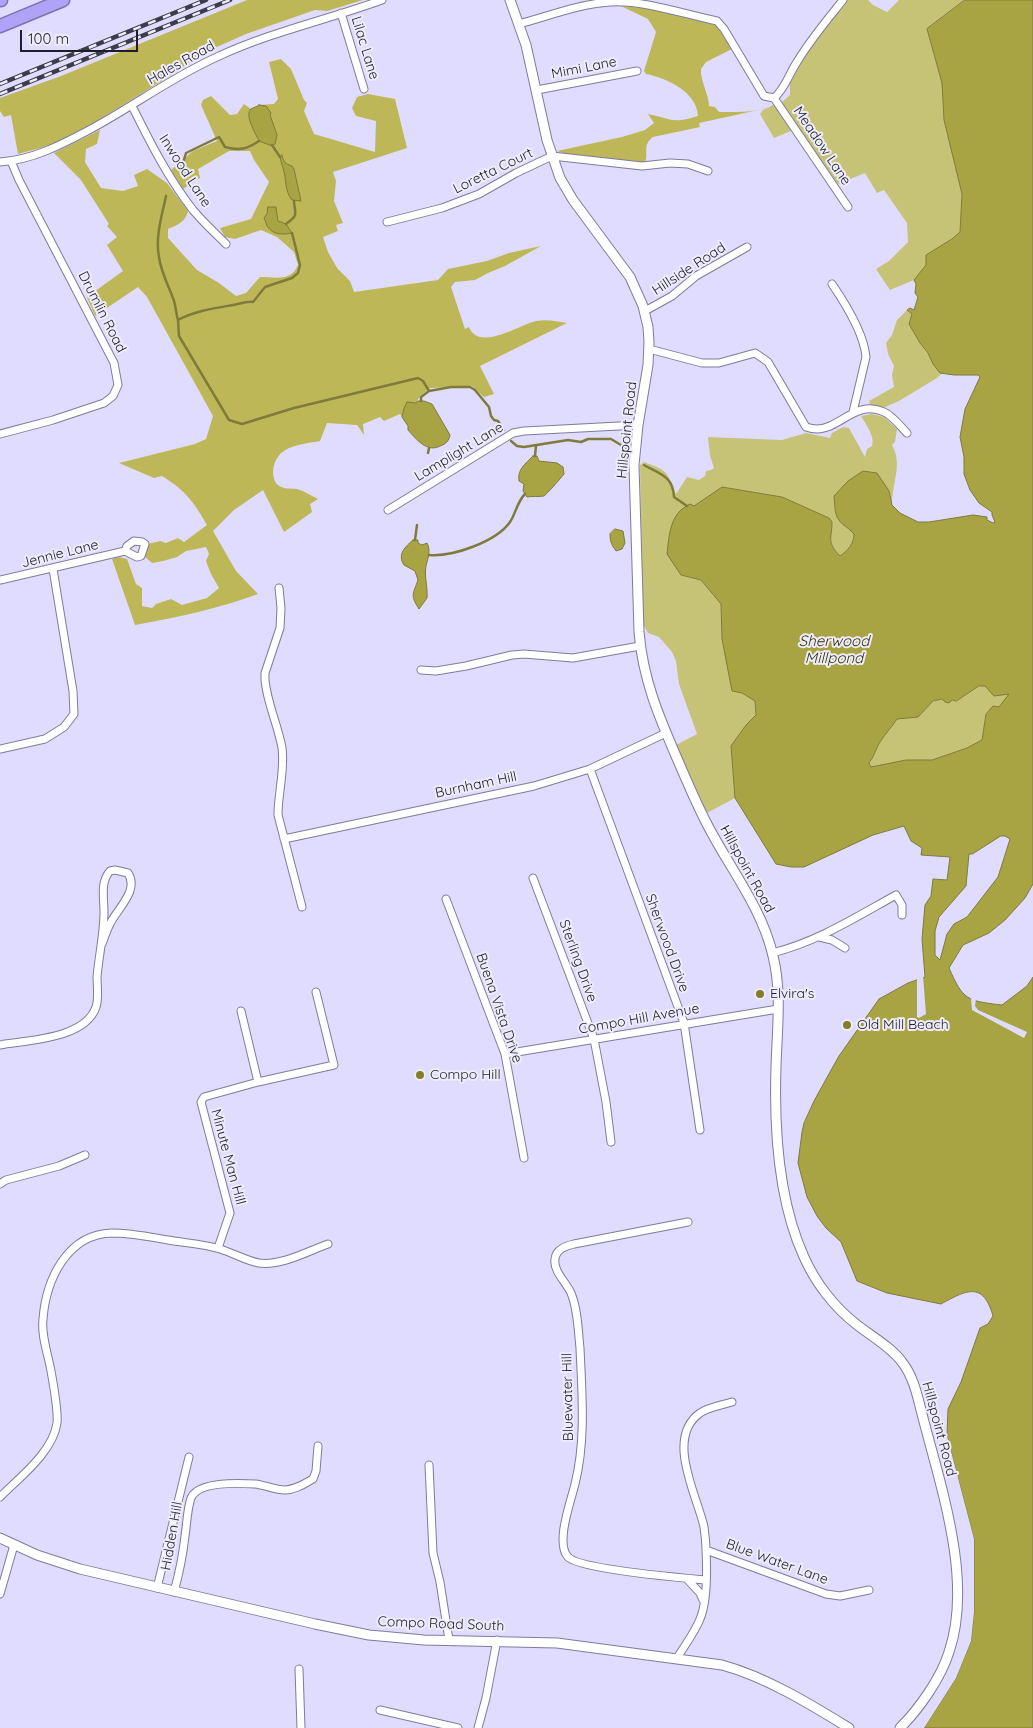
<!DOCTYPE html>
<style>
body{margin:0}
#map{position:relative;width:1033px;height:1728px;overflow:hidden;background:#e0dcff;font-family:Quicksand,sans-serif}
canvas{display:block}
.scale{position:absolute;left:20px;top:30px;width:118px;height:22px;box-sizing:border-box;border:2px solid #1e1d29;border-top:0;padding-left:6px;font-size:15px;line-height:18px;white-space:nowrap;color:#1e1d29;-webkit-text-stroke:4px #eeecfa;paint-order:stroke}
</style>
<div id="map">
<canvas width="1033" height="1728"></canvas>
<div class="scale">100 m</div>
</div>
<script>
const ctx = document.querySelector('canvas').getContext('2d');
ctx.lineJoin = 'round';
function fillPath(path, color) { ctx.fillStyle = color; ctx.fill(path, 'evenodd'); }
function strokePath(path, color, width, dash) { ctx.strokeStyle = color; ctx.lineWidth = width; ctx.lineCap = dash ? 'butt' : 'round'; ctx.setLineDash(dash || []); ctx.stroke(path); }
function drawText(font, color, halo, rows, align = 'center') {
  ctx.font = font + ' Quicksand,sans-serif'; ctx.lineWidth = 4; ctx.setLineDash([]); ctx.textBaseline = 'middle'; ctx.strokeStyle = halo; ctx.fillStyle = color; for (const [text, x, y, turn = 0] of rows) {
    ctx.save(); ctx.translate(x, y); ctx.rotate((+turn || 0) * Math.PI / 180); ctx.textAlign = isNaN(turn) ? turn : align; if (halo) ctx.strokeText(text, 0, 0); ctx.fillText(text, 0, 0); ctx.restore();
  }
}
const green = new Path2D(`
 M847,0h21l5,5 14,7 12,-12h66l-38,29 15,54 2,37 18,74 -2,38 -8,7 -26,16v10l-12,15 -24,10 -14,-21 13,-8 19,-19 -1,-19 -23,-33 -7,3 -12,-20 -27,11 -40,-56 -24,10 -14,-24 3,-4 18,-7 9,-8v-18l9,-14z
 M907,310l5,4 -3,10 11,19 22,30 -5,5 -38,23 -16,7 -12,-1 -2,-6 25,-14 -2,-12 2,-9 -6,-12 -2,-11 6,-8 5,-15z
 M872,414l12,3 13,12 -2,13 -3,3c11,19 0,38 0,60l-3,-14 -41,35 6,8c0,9 -6,17 -14,22 -8,-8 -13,-18 -8,-29l-3,-9 -47,-21 -60,-10 -28,19 -13,69 20,5 20,24 1,35 20,54 13,8 1,14 -10,10 -15,21 4,52 -28,15 -31,-68 21,-11 -18,-50 -3,-23 -4,-9 -13,-15 -11,-4 -5,-9 -3,-159 4,-3c26,10 21,8 32,32l11,-17 12,3 6,-4 1,-5 5,-1 3,-2 -4,-12 -2,-19 74,3 24,-7 24,5 2,-5 11,-6 6,1 16,29 2,-8 5,-3c3,-10 -6,-21 -11,-30z
 M979,686h6l25,8 -11,13 -13,6 -4,27 -15,8 -35,12h-26l-35,7 -2,-3c5,-7 7,-16 11,-22 5,-8 12,-15 17,-23l21,-2c15,-17 14,-20 38,-16z`);
const forest = new Path2D(`
 M247,0h116l-36,11 -12,-1 -69,24 -45,20 -28,20 -78,48 -44,23 -33,9 -7,-39 -7,2 -4,-6v-13l61,-22z
 M621,6l24,2 71,17 6,5 10,19 -26,13 -5,7c-1,12 8,25 8,37l6,1 4,5c18,0 38,1 55,-7l3,1 -78,17 1,4 -47,10c-11,8 -4,15 -8,26l-66,-5 -22,-7 65,-14 23,-7 9,-7 -6,-9c24,5 24,10 50,2 -1,-24 -31,-38 -52,-42l-2,-3 12,-39 -8,-13z
 M281,59l10,10 13,31 3,3 -3,8 10,23 61,18 1,-31 -20,-5 -4,-8 5,-11 11,-3 27,5 12,49 -74,24 3,9 -2,20 9,22 -7,2 2,6 -15,6 5,15 9,16 13,13 4,11 84,-12 10,-11 39,-8 22,-8 32,-7 -36,20 -17,7 -13,7 -20,2 -4,5 14,42 4,-2c10,25 50,-2 67,-6 10,-2 21,0 31,2l-87,43 14,28 -10,3 -12,-11 -42,2 -10,8 -4,7 -4,-1 -8,6 -2,9 -2,-3 -16,7 -4,-4 -17,7 1,11 -7,-10 -30,-2 -7,18c-21,4 -44,4 -47,30 0,5 1,11 5,14 6,5 13,3 19,4 7,2 15,7 21,10l-8,5 2,8 -28,20 -21,-42 -29,20 -21,21 23,40 22,23c-40,15 -81,23 -123,31l-23,-66 7,-2 8,2 9,25 6,4v18l10,2 4,-4 15,-5 11,6 25,-7 12,-10 -8,-14 -5,-13 3,-7 -3,-7 -20,4 -9,6 -14,4 -11,2 -9,-8 5,-11 12,-3 6,2 12,-5 6,4 23,-17c-14,-24 -21,-34 -45,-49l-8,2 -35,-15 76,-19 11,-5 7,-23 -66,-119 -9,-10 -43,29 -8,-19 36,-26 -16,-26 10,-8 -10,-11 2,-2 -28,-44 -27,-27 46,-23 -3,14 -11,5 -1,13 16,26 22,3 15,-5 -4,-11 13,-6 20,14 21,28c-2,10 -10,14 -20,18v9l29,32 22,13 17,13 10,-3 14,-16c16,0 31,5 38,-12l-4,-13 -17,-15 -16,-7 -26,9 -10,-2 -5,-9 31,-9 18,-37 -15,-22 -4,-9h-21l-31,18 2,9 -17,11 -12,-19 22,-19 24,-10 -16,-36 2,-5 8,-4 19,19 7,-1 7,-10 7,5 8,-4 15,-1 4,-5 -9,-37z`);
const water = new Path2D(`
 M965,0h68v884l-8,14 -20,22 -16,13 -26,12 -14,23c14,32 18,33 53,37l25,-19 6,-9v751h-109l32,-50 15,-37 3,-29v-73l-27,-103 1,-27 13,-27 19,-54 8,-4 5,-8c-10,-36 -28,-25 -52,-12l-54,-11 -30,-12 -16,-39 -15,-14 -9,-12 -10,-19 -9,-34 4,-31 2,-9 10,-22 16,-29 9,-16 40,-57 29,-16 17,-6 -3,-38 3,-34 6,-9 2,-17 14,1 3,-23 -29,-2 1,-7 -11,-7 -7,-15 -31,9 -69,32h-13l-15,-3 -41,-66 -4,-52 15,-21 10,-10 -1,-14 -13,-8 -10,-2 -10,-52 -1,-35 -20,-24 -20,-5 -14,-21c2,-19 3,-41 23,-50l4,2 28,-19 60,10 47,21 3,4c0,16 -6,20 8,34 8,-5 14,-13 14,-22 -5,-6 -12,-9 -15,-14 -5,-6 -4,-17 -5,-24l14,-15 15,-10 14,2 12,18 3,14 8,8 18,9h11l44,-7 14,2v3l6,3 2,-1 -3,-7v-3l-13,-9 -9,-13 -6,-16v-17l-4,-20 5,-28 15,-32 -2,-2h-24l-14,-2 -7,-9 -5,-11 -8,-10 -11,-19 3,-10 -5,-4 3,-2 4,2 4,-13 -3,-4 1,-9 -2,-4 12,-15v-10l26,-16 8,-7 2,-38 -18,-74 -2,-37 -15,-54zM979,686h6l9,10 15,-2 -10,13 -6,-1 -7,8 -4,26 -15,8 -35,12h-26l-35,7 -2,-4c5,-6 7,-15 11,-21 5,-8 12,-15 17,-23l21,-2 15,-16 9,-2 3,3 4,1 3,-3 4,1zM1001,836h4l5,3 -12,38 -31,40 -13,7 -7,10 -7,26 -5,-5v-24l4,-14 27,-31 3,-32h3z
 M259,105l7,1 5,7 -1,2 7,20 -2,9 -3,2 -13,-5c-3,-7 -15,-26 -8,-32 3,-2 6,-2 8,-4z
 M282,155c1,6 3,9 10,11l2,3 7,32 -9,-1c-8,-10 -5,-20 -9,-32 -1,-4 -2,-6 -3,-11z
 M268,207h8l2,14 8,3 6,9c-9,2 -19,2 -25,-7 -1,-3 -2,-6 -3,-8l3,-4z
 M418,401h6l8,3 18,31c-1,6 -4,9 -10,11 -13,7 -24,-7 -32,-16v-4l-6,-9 2,-9 3,-6 9,1z
 M533,456h4l2,5 18,2 6,4 1,7c-3,4 -18,21 -20,22 -5,1 -12,0 -17,1l-4,-6 1,-7 -5,-3c-2,-11 6,-17 14,-25z
 M615,529l8,2 2,12 -3,6 -6,2c-4,-6 -6,-8 -6,-17z
 M413,540h5v3l4,2 5,-2c4,7 1,15 -1,23 -2,11 2,21 1,32l-8,11c-9,-14 -6,-15 -1,-29l-3,-9 -11,-6c-7,-11 1,-18 9,-25z`);
const pier = new Path2D(`
 M922,963l4,51 -7,4 -2,-1v-40l6,-2z
 M971,998l5,1 -1,7 3,4 49,22 -3,6 -52,-28z
 M947,1436l27,103v73l-3,29 -15,37 -32,50h-2l32,-51 15,-37 3,-28v-73l-26,-100z`);
const stream = new Path2D(`
 M272,145l8,12
 M183,163l3,-10 33,-16 6,10c15,4 22,2 34,-6
 M166,196c-4,19 -11,41 -7,61 2,16 10,29 15,44 2,6 2,13 4,19
 M286,224c13,-10 9,-8 8,-23
 M292,233l8,32 -2,8 -6,5 -27,9 -12,15c-8,-1 -13,2 -20,3 -18,3 -39,6 -55,15l1,16 50,84 13,4 52,-16 124,-30 5,3 6,10 22,-4h19l5,3 14,17 2,9 3,4 4,1 6,9
 M421,401v-4l8,-6
 M511,441l6,5 7,1 44,-7 13,2 7,-3h23l15,9
 M428,453l1,-5
 M535,456l1,-10
 M644,465c16,9 29,11 30,32l13,9
 M415,540l2,-15
 M429,555c23,2 67,-13 81,-33 6,-9 7,-20 15,-28`);
const minor = new Path2D(`
 M341,13l23,76
 M519,24c30,-8 60,-20 91,-22 34,-2 73,12 107,19l7,8 40,67 10,2
 M537,90l100,-19
 M774,98l74,109
 M774,98c11,-9 15,-24 23,-36 13,-22 30,-42 46,-62
 M132,106c18,36 36,72 61,104 10,12 22,23 33,34
 M0,162c32,-2 61,-17 89,-32 43,-23 83,-53 128,-73 53,-25 110,-37 165,-57
 M387,222l55,-14 37,-14 37,-21 36,-17 90,10 28,-3 18,1 20,7
 M832,284c13,19 32,50 34,73l-13,55
 M645,311l27,-15 24,-20 51,-29
 M649,349l53,14h17l36,-10 13,9 38,65c3,1 8,2 11,2 23,0 39,-30 67,-17 9,4 16,14 23,21
 M0,434l53,-14 51,-17 9,-7 5,-11 -4,-22 -95,-183 -8,-19
 M388,510l125,-77 11,-2 114,-6
 M0,580l125,-29 12,6 4,-1 4,-12 -3,-2 -8,-1 -7,5 -2,5
 M279,588l2,20 -1,20 -15,45v7c2,23 13,45 17,68 3,22 -4,45 -4,67l24,92
 M421,670l15,1 30,-5 46,-11 12,-1 49,4 67,-12
 M0,749l45,-10 19,-12 10,-13 -1,-23 -20,-122
 M590,769l94,254 16,107
 M284,839l250,-53 56,-17 76,-36
 M533,878l61,161 12,63 5,40
 M446,899l59,155 19,104
 M819,937l13,3 13,8
 M772,953c45,-11 84,-36 124,-58l6,10v10
 M241,1011l17,71
 M0,1045c28,-5 85,-6 96,-38 3,-9 1,-21 1,-30 2,-22 7,-44 7,-65 0,-14 -4,-30 6,-41l5,-1 13,3c11,17 -9,34 -17,49 -4,7 -6,14 -9,22
 M505,1054l273,-45
 M0,1184l6,-4 53,-14 26,-11
 M688,1222l-114,22c-8,2 -18,5 -19,15 -2,12 11,23 16,34 7,17 7,37 9,55 2,46 6,92 -5,136 -4,17 -20,59 -7,73 11,12 115,21 137,23
 M218,1248l12,-35 -29,-111 3,-5 54,-15 76,-17 -18,-73
 M429,1465l4,88 7,29 9,58
 M0,1497c20,-20 53,-45 57,-74 1,-10 -4,-41 -6,-52 -3,-17 -10,-35 -8,-52 3,-39 24,-85 69,-86 19,0 38,4 56,7 17,3 36,4 52,9 13,4 27,12 39,14 23,3 49,-12 69,-19
 M706,1550l120,44 14,2 29,-6
 M687,1579l13,14 3,7
 M157,1588l32,-131
 M174,1592c5,-18 9,-38 11,-56 2,-13 2,-26 6,-38 7,-17 48,-15 64,-14 10,1 20,6 30,6 10,0 19,-6 28,-11l3,-8 2,-25
 M0,1594l14,-49
 M677,1658c8,-13 18,-26 23,-39 8,-19 7,-49 6,-69 0,-7 -1,-15 -2,-23 -7,-32 -39,-89 -4,-114 8,-6 22,-8 32,-11
 M299,1669l2,59
 M380,1710l78,18
 M478,1728l8,-30 11,-58`);
const tertiary = new Path2D(`
 M510,0l16,45 21,95 13,38 13,22 57,77 13,29 5,21 1,15 -1,23 -10,60 -4,40 5,167c4,49 21,87 40,131 11,25 21,50 35,74 21,38 49,75 59,119 9,36 4,74 3,111 -2,61 2,133 28,190 11,25 30,50 52,67 15,12 35,23 46,38 11,14 15,32 19,48 18,72 53,169 28,242 -8,26 -30,57 -49,76
 M0,1538l37,17 43,14 235,55 54,11 55,5 133,3 165,22c44,12 88,39 127,63`);
const motorway = new Path2D(`
 M0,0h1
 M0,26l63,-26`);
const rail = new Path2D(`
 M0,84l206,-84
 M0,94l230,-94`);
const markers = [
 [760,994,5,"#837e25"],
 [847,1025,5,"#837e25"],
 [420,1075,5,"#837e25"]
];
const streetNames = [
 ["Lilac Lane",365,48,73],
 ["Hales Road",181,63,-29],
 ["Mimi Lane",584,68,-11],
 ["Meadow Lane",822,146,56],
 ["Inwood Lane",185,171,57],
 ["Loretta Court",493,171,-26],
 ["Hillside Road",689,269,-33],
 ["Drumlin Road",102,312,63],
 ["Hillspoint Road",627,430,-84],
 ["Lamplight Lane",459,452,-31],
 ["Jennie Lane",60,554,-14],
 ["Burnham Hill",476,785,-12],
 ["Hillspoint Road",747,869,61],
 ["Sherwood Drive",667,943,70],
 ["Sterling Drive",578,961,70],
 ["Buena Vista Drive",499,1008,71],
 ["Compo Hill Avenue",639,1019,-10],
 ["Minute Man Hill",228,1157,75],
 ["Bluewater Hill",568,1397,-91],
 ["Hillspoint Road",939,1429,75],
 ["Hidden Hill",172,1536,-80],
 ["Blue Water Lane",777,1562,20],
 ["Compo Road South",441,1624,2]
];
const poiNames = [
 ["Elvira's",770,994],
 ["Old Mill Beach",857,1025],
 ["Compo Hill",430,1075]
];
const waterNames = [
 ["Sherwood",834,641],
 ["Millpond",834,658]
];
fillPath(green, '#c7c376');
fillPath(forest, '#bdb758');
fillPath(water, '#a8a343');
strokePath(water, '#7f7b3b', 1);
fillPath(pier, '#e0dcff');
strokePath(stream, '#7f7b3b', 2.5);
strokePath(minor, '#7f7b9a', 9);
strokePath(tertiary, '#7f7b9a', 11);
strokePath(motorway, '#7d73af', 15);
strokePath(minor, '#fff', 7);
strokePath(tertiary, '#fff', 9);
strokePath(motorway, '#b0a2f7', 12);
strokePath(rail, '#3d3c4c', 4.5);
strokePath(rail, '#eeecfa', 2.5, [8]);
for (const [x, y, r, color] of markers) { const dot = new Path2D(); dot.arc(x, y, r, 0, 2 * Math.PI); ctx.fillStyle = color; ctx.fill(dot); strokePath(dot, '#eeecfa', 2); }
drawText('14px', '#1e1d29', '#eeecfa', streetNames);
drawText('14px', '#1e1d29', '#eeecfa', poiNames, 'left');
drawText('italic 15px', '#37350b', '#eeecfa', waterNames);
</script>
